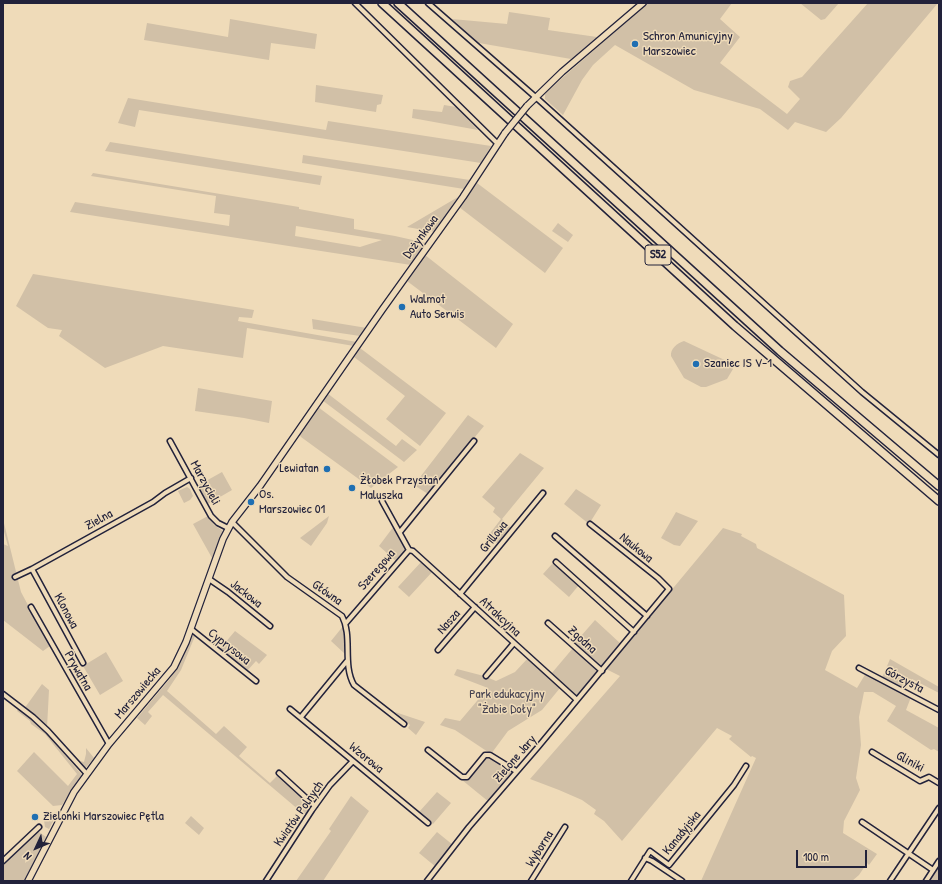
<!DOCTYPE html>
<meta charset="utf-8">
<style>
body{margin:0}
#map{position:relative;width:942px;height:884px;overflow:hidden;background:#efdbb9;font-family:"Patrick Hand",sans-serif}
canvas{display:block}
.frame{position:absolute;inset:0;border:4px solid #22223b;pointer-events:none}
.north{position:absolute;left:16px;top:828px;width:40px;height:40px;-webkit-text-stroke:3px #efdbb9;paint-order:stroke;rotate:226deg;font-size:11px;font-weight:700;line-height:16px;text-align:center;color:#22223b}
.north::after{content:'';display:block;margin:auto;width:14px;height:18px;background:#22223b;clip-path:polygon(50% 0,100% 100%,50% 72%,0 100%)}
.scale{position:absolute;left:796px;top:850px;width:71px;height:18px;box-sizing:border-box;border:2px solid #22223b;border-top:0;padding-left:5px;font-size:12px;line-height:14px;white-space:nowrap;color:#22223b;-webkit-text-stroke:3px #efdbb9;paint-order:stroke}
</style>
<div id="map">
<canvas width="942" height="884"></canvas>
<div class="frame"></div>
<div class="north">N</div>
<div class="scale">100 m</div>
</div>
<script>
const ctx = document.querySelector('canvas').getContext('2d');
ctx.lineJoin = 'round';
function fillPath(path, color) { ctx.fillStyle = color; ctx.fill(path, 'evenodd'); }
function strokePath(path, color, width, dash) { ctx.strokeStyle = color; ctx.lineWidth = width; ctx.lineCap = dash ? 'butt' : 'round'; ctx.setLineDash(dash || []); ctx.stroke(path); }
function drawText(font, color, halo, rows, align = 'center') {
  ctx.font = font + ' "Patrick Hand",sans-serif'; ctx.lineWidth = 3; ctx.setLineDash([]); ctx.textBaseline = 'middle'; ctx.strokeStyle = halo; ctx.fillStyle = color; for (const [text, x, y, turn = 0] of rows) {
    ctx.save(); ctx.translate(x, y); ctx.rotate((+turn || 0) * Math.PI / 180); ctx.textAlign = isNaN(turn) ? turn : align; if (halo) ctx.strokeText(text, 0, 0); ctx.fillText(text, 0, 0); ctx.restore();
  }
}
const green = new Path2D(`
 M648,3h84l-12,16 20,18 -20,26 67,51 13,-15 -12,-12 2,-6 12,-4 66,-74h70l-97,115 -15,14 -31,-10 -7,8 -28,-21 -66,-19 -79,-45 -22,20 -11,15 -19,35 -18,-16v-5l15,-14z
 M800,3h39l-14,16 -4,1z
 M509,12l41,6 -2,12 49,7 -26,22 -92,-16 -27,-24 55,5z
 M230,19l87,15 -2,15 -44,-6 -2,17 -125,-20 3,-17 81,14z
 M316,85l67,10 -2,9 -4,1 -1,7 -61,-10z
 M128,98l198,32 2,-9 163,25 -10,17 -342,-53 -4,17 -17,-4z
 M444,105l12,2 22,23 -66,-12 1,-9 29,3z
 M110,142l212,34 -2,9 -215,-34z
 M303,155l167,25 -6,9 -162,-26z
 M93,173l206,34v2l55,10v10l41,7 31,7 -15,22 -341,-53 5,-10 154,24 1,-11 -16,-2 2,-17 -125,-20zM296,226l86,14 -22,7 -65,-11z
 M477,183l86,65 -18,25 -86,-66z
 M458,197l-23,35 -28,-5z
 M558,223l15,12 -5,7 -16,-11z
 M425,255l88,69 -17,24 -89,-67z
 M33,274l221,36 -2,8 -13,-1 -1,4 119,21 -3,4 -107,-18 -4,30 -80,-12 -58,22 -46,-32 3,-6 -14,-2 -32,-22z
 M312,319l55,9 -7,8 -47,-7z
 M684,341l47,22 2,6 -6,10 -21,8h-5l-17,-9 -13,-22c-1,-7 6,-13 13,-15z
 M360,348l86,65 -26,33 -34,-27 19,-23 -51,-39z
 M198,388l74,13 -3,22 -25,-5 -49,-7z
 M327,393l69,53 6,-7 15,11 -13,12 -82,-62z
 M318,407l80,60 -27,21 -70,-51 -2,-3z
 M468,415l16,11 -56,68 -14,-9z
 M520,453l24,15 -42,51 10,10 -13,16 -11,-9 13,-17 -8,-7 2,-4 -13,-11z
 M222,472l10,18 -24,14 -11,-18z
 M187,487l3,2 3,7 -3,4 -6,3 -6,-12z
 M576,489l25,16 -12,19 -25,-20z
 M676,512l22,9 -18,25 -6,-1 -13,-7z
 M208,516l6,9 9,6 -11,27 -19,-34z
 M329,516l-2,7 -16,23 -11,-8z
 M3,519l18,73 29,54 -7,5 -40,-31v-76l5,2 -5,-18z
 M394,526l13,23 -11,12 -17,-15z
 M723,528l19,6 -1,2 15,8 1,4 87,47 2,41 -14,15 -7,19 32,18 9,-15 45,24 -5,13 33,18v24l-5,-3 -3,1 -44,-29 9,-15 -23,-14h-9l-5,25 2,28 -5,33 4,12 -16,31 -1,12 34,21 -8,11 -2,-2 -8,12 -7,6h-151l55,-123 -4,-2 -1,1 -22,-18 3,-3 -15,-8 -95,113 -18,-20 -10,-7 2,-4 -14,-10 -23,-10 -29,-11 90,-103 -14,-7z
 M422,561l11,10 -24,26 -11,-10z
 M552,564l6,3 21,18 -10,12 -26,-23z
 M595,620l26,24 -19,22 -4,-2 -24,-20z
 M344,625l1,29 -14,-13z
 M235,631l32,24 -8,9 -3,-3 -9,10 -28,-21z
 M191,636h4l-14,34 -14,21 49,43 8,-8 23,21 -8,9 31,27 8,-8 35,31 -7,10 -143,-121 -15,17 4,4 -7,9 -8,-7 32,-38 8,-12z
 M573,648l25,24 -21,25 -26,-23z
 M106,652l17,29 -23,14 -17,-29z
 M528,658l32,30 -18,22 -34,21 -17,23 -36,-24 -15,-5 5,-7 15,3 28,-33 -34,-13 3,-6 27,7 12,5 19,-9z
 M890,659l49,28v6l-27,-14 -7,11 -23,-12z
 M42,684l7,6 -2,38 6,4 27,29 4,1 2,-8v-6l8,10 -10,12 -60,-61z
 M18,709l20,15 44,51 -20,30 -9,1 -36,-35 17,-19 34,34 9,-12 -32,-40 -14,-10 -1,-3 -13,-10z
 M395,712l30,10 -9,13 -8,-7 2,-3z
 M490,757l23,14v3l-24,28 -27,-22c13,-3 16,-20 28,-23z
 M437,792l14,11 -18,21 -14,-12z
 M351,796l18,15 -46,70h-27l35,-50 -2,-2z
 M58,812l-9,17 -4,-2 -1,-7 5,-6z
 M191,816l13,12 -5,7 -14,-12z
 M39,832l7,5 -22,44h-21v-17l32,-31z
 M437,832l16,13 -17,22 -17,-14z
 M939,865v16l-11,-1z`);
const street = new Path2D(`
 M355,3l143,141
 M428,3l112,98 322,291 77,63
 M170,441l41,75 7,7 10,5
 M382,501l27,49
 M232,522l55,55 55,39c11,21 0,48 12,69l50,39
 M400,532l74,-91
 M555,536l92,80
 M409,550l4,1 164,149
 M556,562l78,70
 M32,569l51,94
 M15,577l17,-8 121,-67 12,-9 26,-15
 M209,579l19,13 42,34
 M460,594l83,-101
 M31,607l78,137
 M346,623l63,-73
 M548,623l54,48
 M191,629l65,52
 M438,650l37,-43
 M859,668l80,42
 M486,676l28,-33
 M3,694l30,23 15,14 39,43
 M290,709l138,114
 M301,717l46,-56
 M428,750l34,27h5l18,-22h5l26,16
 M872,752l48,29 9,-4 10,6
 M279,773l36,33
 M862,822l71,48
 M645,858l7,3 30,20
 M3,861l36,-34
 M266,881l46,-71 18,-25 23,-24
 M427,881l42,-54 69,-80 131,-158 -11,-11 -68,-54
 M531,881l34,-54
 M631,881l19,-30 19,14 65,-80 12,-19
 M890,881l49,-73
 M926,881l13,-20`);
const secondary = new Path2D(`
 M527,106l35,-34 81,-69
 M28,881l46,-89 35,-48 65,-77 12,-25 37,-103 9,-17 28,-36 122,-176 81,-113 42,-64`);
const highway = new Path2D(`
 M382,3l353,323 204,175
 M398,3l382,348 159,135`);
const secondaryBridge = new Path2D(`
 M505,133l22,-27`);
const markers = [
 [635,44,4,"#1f6fb2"],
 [402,307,4,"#1f6fb2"],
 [696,364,4,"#1f6fb2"],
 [327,469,4,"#1f6fb2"],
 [352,488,4,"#1f6fb2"],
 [251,502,4,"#1f6fb2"],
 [35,817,4,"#1f6fb2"]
];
const shields = [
 [658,255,26]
];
const shieldNames = [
 ["S52",658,255]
];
const poiNames = [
 ["Schron Amunicyjny",643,37],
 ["Marszowiec",643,52],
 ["Walmot",410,300],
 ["Auto Serwis",410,315],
 ["Szaniec IS V-1",704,364],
 ["Lewiatan",319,469,"right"],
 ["Żłobek Przystań",360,481],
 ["Maluszka",360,496],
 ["Os.",259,495],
 ["Marszowiec 01",259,510],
 ["Zielonki Marszowiec Pętla",43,817]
];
const streetNames = [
 ["Dożynkowa",421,237,-54],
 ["Marzycieli",205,483,61],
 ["Zielna",99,520,-29],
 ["Grillowa",494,537,-51],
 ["Naukowa",636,548,39],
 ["Szeregowa",377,570,-49],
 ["Główna",327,593,35],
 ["Jackowa",246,594,38],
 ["Klonowa",66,611,62],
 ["Atrakcyjna",500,617,43],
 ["Nasza",449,622,-49],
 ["Zgodna",582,640,42],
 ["Cyprysowa",229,647,38],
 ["Prywatna",78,671,60],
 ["Górzysta",904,680,28],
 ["Marszowiecka",138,693,-50],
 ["Wzorowa",366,758,39],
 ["Zielone Jary",515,759,-49],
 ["Gliniki",910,762,28],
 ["Kwiatów Polnych",299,814,-55],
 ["Kanadyjska",682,833,-51],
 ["Wyborna",540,849,-58]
];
const parkNames = [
 ["Park edukacyjny",507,695],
 ["\"Żabie Doły\"",507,710]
];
fillPath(green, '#d1c0a7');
strokePath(street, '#22223b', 7);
strokePath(secondary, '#22223b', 8);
strokePath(highway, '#22223b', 10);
strokePath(street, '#efdbb9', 4);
strokePath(secondary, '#efdbb9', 5.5);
strokePath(highway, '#efdbb9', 7);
strokePath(secondaryBridge, '#22223b', 8, []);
strokePath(secondaryBridge, '#efdbb9', 5.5);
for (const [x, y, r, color] of markers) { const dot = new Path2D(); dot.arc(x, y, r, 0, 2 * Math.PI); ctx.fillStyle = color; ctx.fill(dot); strokePath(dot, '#efdbb9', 1.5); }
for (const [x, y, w] of shields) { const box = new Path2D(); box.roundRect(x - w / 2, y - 10, w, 20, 3); ctx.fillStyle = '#efdbb9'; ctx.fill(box); strokePath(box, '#22223b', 1); }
drawText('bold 12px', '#22223b', null, shieldNames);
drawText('13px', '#22223b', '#efdbb9', poiNames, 'left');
drawText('13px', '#22223b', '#efdbb9', streetNames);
drawText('13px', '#454251', '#efdbb9', parkNames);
</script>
